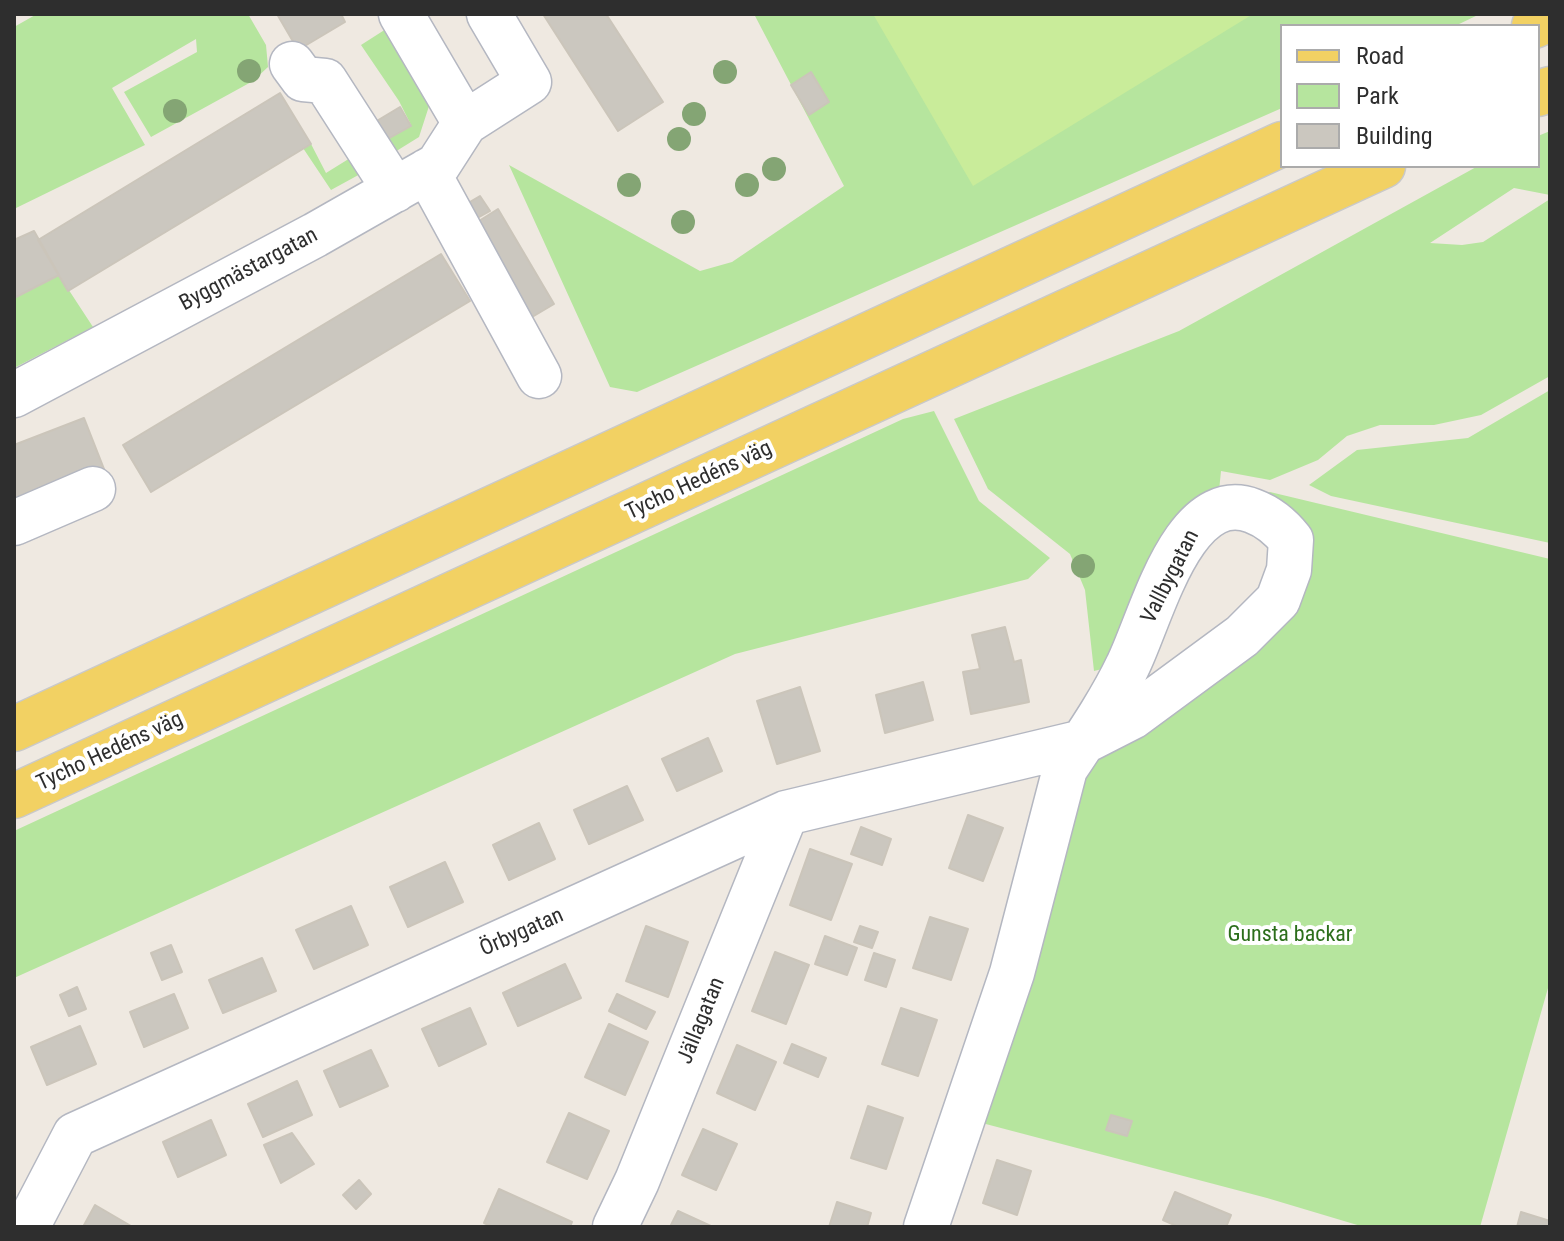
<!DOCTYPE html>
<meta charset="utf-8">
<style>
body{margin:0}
#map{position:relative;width:1564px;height:1241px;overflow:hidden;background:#efe9e1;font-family:"Roboto Condensed",sans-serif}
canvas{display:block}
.frame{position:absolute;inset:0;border:16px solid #2e2e2e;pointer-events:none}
.legend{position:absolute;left:1280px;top:24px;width:260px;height:144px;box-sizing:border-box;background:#fff;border:2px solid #ababab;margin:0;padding:10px 14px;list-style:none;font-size:24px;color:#2e2e2e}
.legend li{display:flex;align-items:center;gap:16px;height:40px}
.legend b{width:40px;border:2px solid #ababab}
</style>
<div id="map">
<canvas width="1564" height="1241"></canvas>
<div class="frame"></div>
<ul class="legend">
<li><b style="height:10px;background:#f2d163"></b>Road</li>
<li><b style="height:22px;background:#b6e59e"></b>Park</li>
<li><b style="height:22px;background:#cbc7bf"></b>Building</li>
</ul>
</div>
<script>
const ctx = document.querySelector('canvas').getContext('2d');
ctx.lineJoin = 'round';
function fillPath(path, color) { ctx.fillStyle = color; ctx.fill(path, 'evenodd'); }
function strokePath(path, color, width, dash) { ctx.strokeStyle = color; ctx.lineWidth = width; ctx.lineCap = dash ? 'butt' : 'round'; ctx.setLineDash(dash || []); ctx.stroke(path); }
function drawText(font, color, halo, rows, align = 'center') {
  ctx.font = font + ' "Roboto Condensed",sans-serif'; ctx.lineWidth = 8; ctx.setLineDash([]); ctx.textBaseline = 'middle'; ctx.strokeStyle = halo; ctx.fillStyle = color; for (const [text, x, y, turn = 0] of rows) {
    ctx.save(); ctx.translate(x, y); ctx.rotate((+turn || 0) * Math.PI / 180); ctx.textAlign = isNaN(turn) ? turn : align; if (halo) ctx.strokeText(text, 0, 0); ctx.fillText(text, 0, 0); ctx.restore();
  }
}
const green = new Path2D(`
 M37,14h211l18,31 2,22 -15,14 -102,56 -27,-45 73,-40 -1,-13 -84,49 33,57 -131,64v-182z
 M754,14h726l-25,12h-173v82l-645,284 -27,-5 -101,-222 191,106 32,-9 112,-76z
 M386,29l44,74 -11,34 -29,18 -7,-14 28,-16 -12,-24 -38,-56z
 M1550,131v64l-36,-7 -84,55 32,2 21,-3 67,-43v177l-69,39 -47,10h-54l-33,11 -29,24 -48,20 -49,-9 -2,20 -113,177 -12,3 -9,-81 -15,-36 -82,-65 -34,-70 225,-88 299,-165h60v-30z
 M311,144l15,29 37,-23 10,17 -42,23 -28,-42z
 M59,275l34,52 -79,41v-70z
 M1550,390v153l-219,-47 -22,-11 48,-35 111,-12z
 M934,411l45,90 71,57 -22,21 -293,75 -721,324v-147l889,-412z
 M1270,492l280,67v422l-70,246h-116l-97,-29 -304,-80 102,-349 224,-199 -52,-65z`);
const pitch = new Path2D(`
 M873,14h380l-280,172z`);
const building = new Path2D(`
 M277,14h64l4,8 -47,28z
 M543,14h63l57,88 -45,29z
 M811,72l18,30 -20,13 -18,-30z
 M280,93l31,51 -243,147 -30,-51z
 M400,107l11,19 -25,14 -11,-18z
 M480,196l10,15 -18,10 -9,-15z
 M498,209l56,95 -27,16 -56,-94z
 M34,231l25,44 -45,23v-58z
 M441,254l29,47 -319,191 -28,-47z
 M84,418l20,51 -90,35v-59z
 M1005,627l9,35 7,-2 8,42 -58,12 -8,-42 17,-3 -8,-34z
 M923,682l10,38 -48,13 -9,-38z
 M800,687l20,64 -43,13 -20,-63z
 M708,738l14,33 -45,20 -15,-32z
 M627,786l16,34 -54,24 -15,-34z
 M968,815l35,13 -20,53 -34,-13z
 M539,823l16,36 -46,21 -16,-35z
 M861,827l30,12 -9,26 -31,-11z
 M810,849l42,15 -21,56 -41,-15z
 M445,862l18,40 -55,25 -18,-40z
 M351,906l17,39 -54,24 -18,-39z
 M930,917l38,12 -17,51 -38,-12z
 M646,926l42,16 -20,55 -42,-16z
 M860,926l18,6 -6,16 -18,-6z
 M825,936l32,12 -10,27 -32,-11z
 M171,945l11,27 -20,8 -11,-27z
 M775,952l34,13 -23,59 -34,-13z
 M874,953l21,7 -9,27 -21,-7z
 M262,958l14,33 -53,22 -14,-33z
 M565,964l16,34 -63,28 -15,-33z
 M77,987l9,22 -17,7 -9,-21z
 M174,994l14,34 -44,19 -14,-35z
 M617,994l38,18 -9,17 -37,-18z
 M470,1008l16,36 -47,22 -17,-37z
 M901,1008l36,12 -19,56 -36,-12z
 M609,1024l39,18 -23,53 -40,-18z
 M80,1026l16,38 -49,21 -16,-38z
 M792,1044l34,14 -8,19 -34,-14z
 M737,1045l39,17 -21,48 -38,-17z
 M371,1050l17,36 -48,21 -16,-36z
 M297,1081l15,34 -49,22 -15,-33z
 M868,1106l35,12 -17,51 -35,-11z
 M569,1113l40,18 -22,48 -40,-17z
 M1111,1115l21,6 -5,15 -21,-6z
 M211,1120l15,35 -48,22 -15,-35z
 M703,1129l34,15 -21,46 -34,-15z
 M292,1133l22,31 -33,19 -17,-38z
 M997,1160l34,11 -14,44 -34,-12z
 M359,1180l12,14 -15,15 -13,-14z
 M499,1189l73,33 -2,5h-77l-9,-4z
 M1175,1192l56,23 -5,12h-47l-16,-7z
 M837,1202l34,11 -4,14h-38z
 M95,1205l36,21 -1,1h-47z
 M678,1211l35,16h-43z
 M1521,1212l29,9v6h-33z`);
const minor = new Path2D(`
 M401,14l64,109
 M292,64l11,15 22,2 70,109
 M427,171l112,205
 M14,395l301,-160 123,-70 27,-42 64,-41 -40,-68
 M14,523l79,-34
 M27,1227l48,-92 711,-322 297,-71 49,-25 110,-81 36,-36 11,-30 2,-30c-11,-14 -22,-23 -38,-29 -70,-27 -102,108 -125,154 -17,36 -41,71 -63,104l-53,204 -86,254
 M615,1227l22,-46 149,-368`);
const major = new Path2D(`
 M1534,26l16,-7
 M1538,94l12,-5
 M14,729l1268,-585
 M14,796l1369,-630`);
const trees = [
 [249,71],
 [725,72],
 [175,111],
 [694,114],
 [679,139],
 [774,169],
 [629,185],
 [747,185],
 [683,222],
 [1083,566]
];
const streetNames = [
 ["Byggmästargatan",249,270,-28],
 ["Tycho Hedéns väg",699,481,-25],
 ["Vallbygatan",1171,577,-63],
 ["Tycho Hedéns väg",110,752,-25],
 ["Örbygatan",522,933,-24],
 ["Jällagatan",702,1021,-68]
];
const parkNames = [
 ["Gunsta backar",1290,935]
];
fillPath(green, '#b6e59e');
fillPath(pitch, '#c9ec9a');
fillPath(building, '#cbc7bf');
strokePath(building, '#cbc5ba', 2);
strokePath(minor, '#b4b7c1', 47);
strokePath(major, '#c9c9c9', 47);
strokePath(minor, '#fff', 44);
strokePath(major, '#f2d163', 44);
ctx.fillStyle = '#84a574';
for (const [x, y] of trees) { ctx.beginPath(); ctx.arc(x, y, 12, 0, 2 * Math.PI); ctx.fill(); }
drawText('22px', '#2e2e2e', '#fff', streetNames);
drawText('22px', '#2c6e1b', '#fff', parkNames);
</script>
